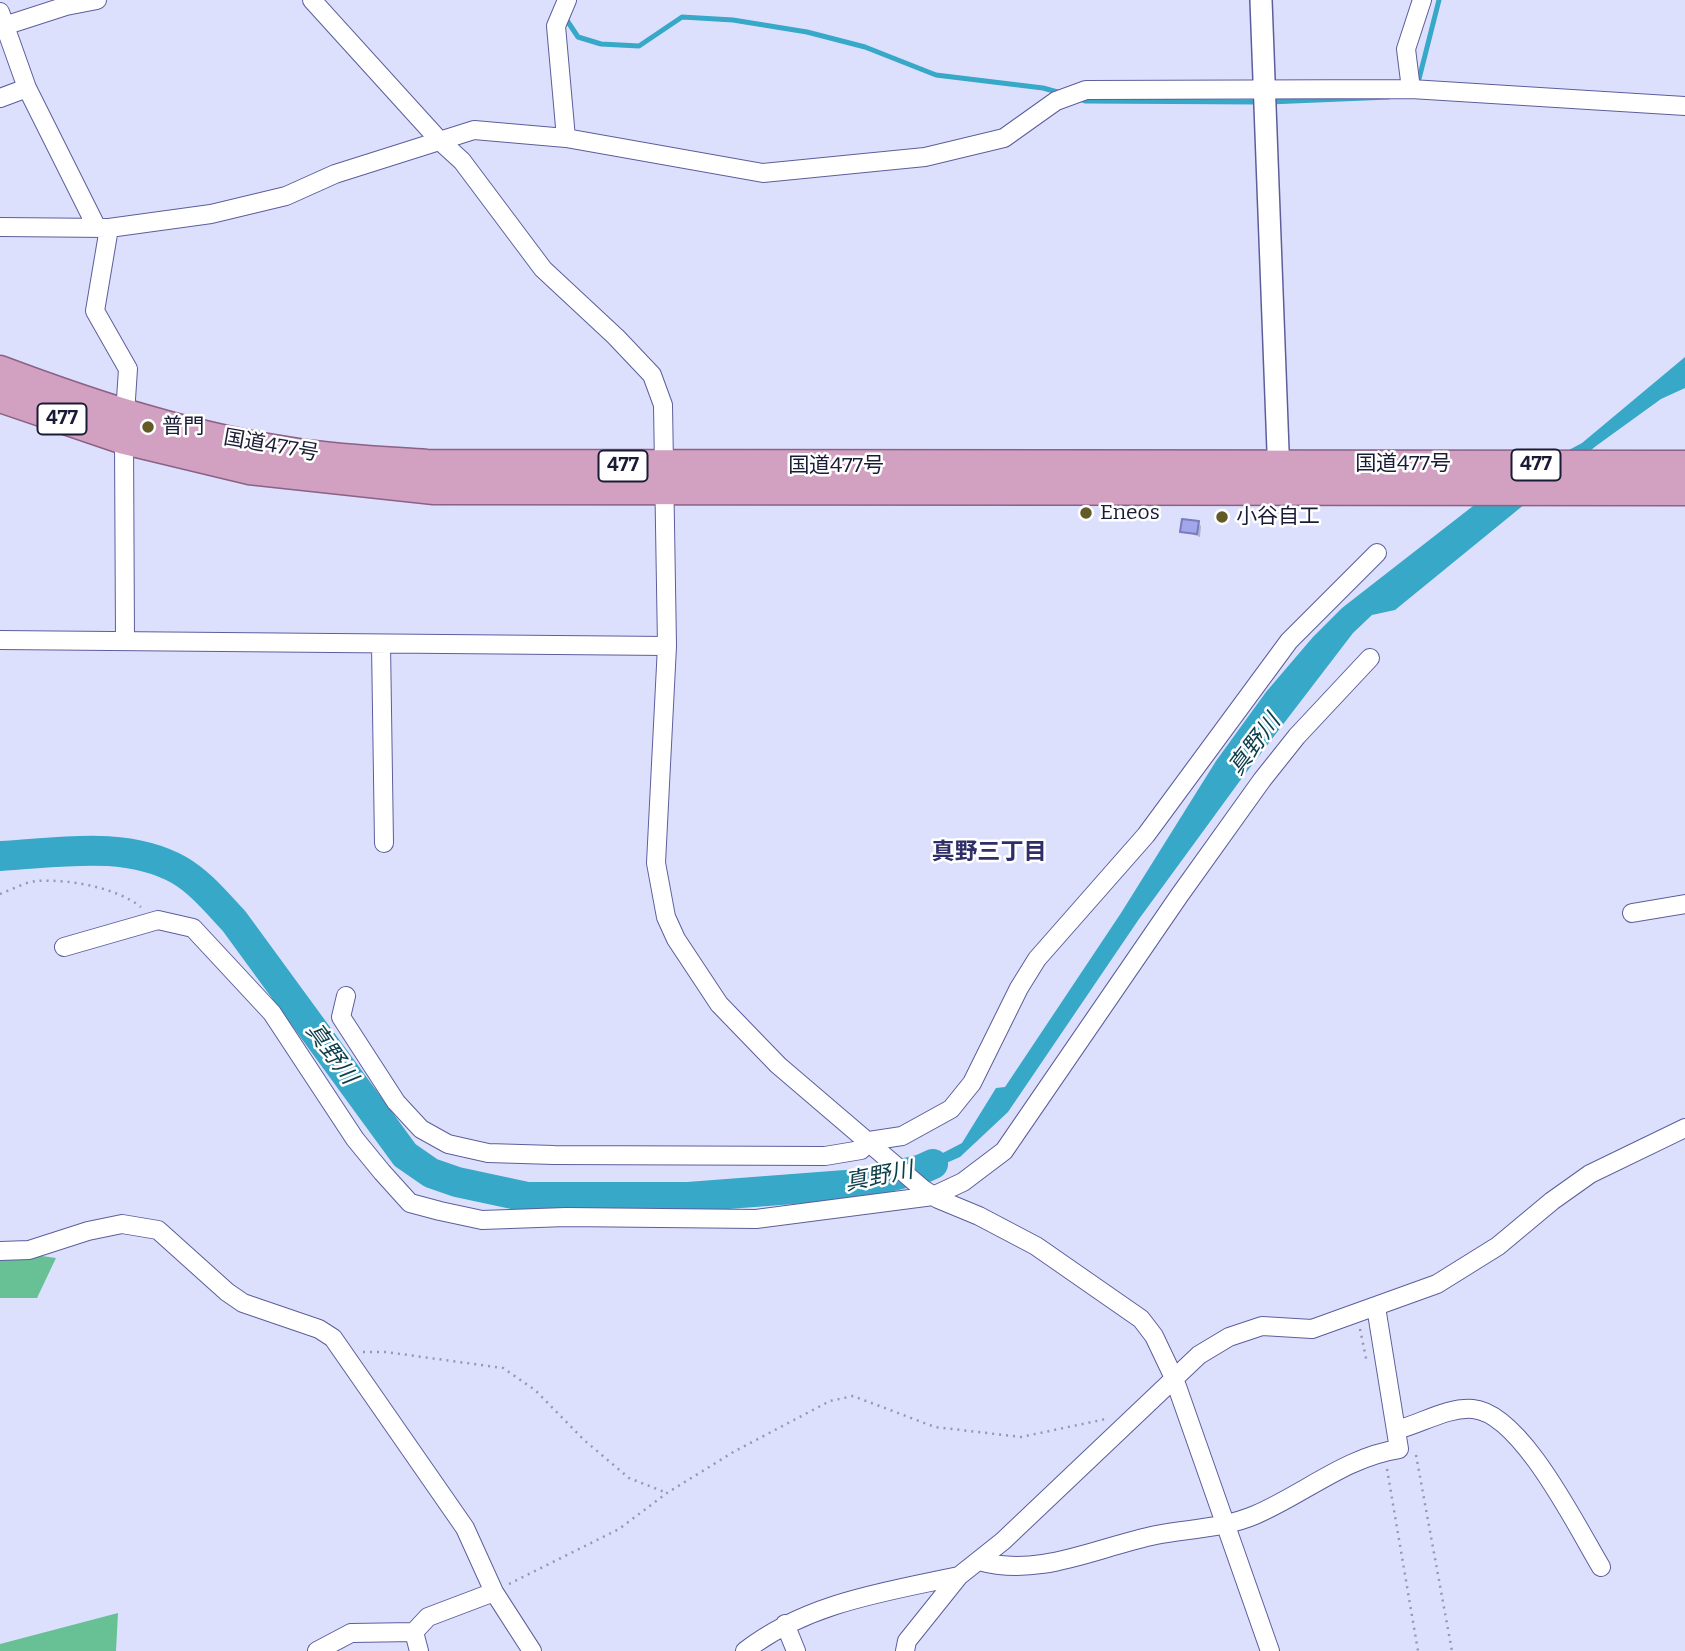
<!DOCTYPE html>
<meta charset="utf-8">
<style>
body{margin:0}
canvas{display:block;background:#dde0fd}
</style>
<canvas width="1685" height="1651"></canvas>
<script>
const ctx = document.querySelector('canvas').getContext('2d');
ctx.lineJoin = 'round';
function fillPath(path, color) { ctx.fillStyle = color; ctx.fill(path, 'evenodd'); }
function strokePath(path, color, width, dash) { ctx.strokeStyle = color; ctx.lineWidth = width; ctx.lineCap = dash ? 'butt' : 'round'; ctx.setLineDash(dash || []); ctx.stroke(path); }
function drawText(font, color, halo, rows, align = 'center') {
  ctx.font = font + ' Bitter,"Noto Sans JP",serif'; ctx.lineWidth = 5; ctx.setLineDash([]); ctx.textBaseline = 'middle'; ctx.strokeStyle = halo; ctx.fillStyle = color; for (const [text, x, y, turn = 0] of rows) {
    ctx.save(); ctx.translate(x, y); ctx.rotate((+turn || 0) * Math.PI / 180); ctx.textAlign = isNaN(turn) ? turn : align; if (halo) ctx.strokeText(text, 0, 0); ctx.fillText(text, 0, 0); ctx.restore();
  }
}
const forest = new Path2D(`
 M0,1250l56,8 -19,40h-37z
 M118,1613l-2,38h-116v-7z`);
const water = new Path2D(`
 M1685,357v31l-24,11 -65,47 -201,164 -23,5 -19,18 -111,145 -103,141 -131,193 -48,45 -39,17 -7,-6 48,-25 34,-55 9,-1 116,-174 95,-152 50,-69 47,-55 29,-29 149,-116 91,-49z`);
const shadow = new Path2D(`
 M1198,523l3,3 -1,11 -18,-6z`);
const stream = new Path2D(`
 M564,16l14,21 23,7 38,2 43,-29 51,3 74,12 58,15 71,28 107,13 18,5
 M1414,84l5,-5 20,-79
 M1077,98l8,3 174,1
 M1269,102l120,-5`);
const river = new Path2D(`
 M0,856c59,-3 125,-16 179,14 21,12 38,33 55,51l171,234 26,18 26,9 70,15h161l171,-13 63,-15 11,-5`);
const building = new Path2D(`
 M1182,519l17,2 -2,13 -17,-2z`);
const path = new Path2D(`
 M0,894c11,-4 25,-12 36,-13 33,-2 79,6 105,26
 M1360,1329l7,34
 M363,1352h23l117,16 32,22 49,50 45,38 38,15
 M1416,1455l36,196
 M1387,1469l31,182
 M509,1584l110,-55 48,-36 68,-42 95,-50 23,-5 82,31 86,10 85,-18`);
const minor = new Path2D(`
 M312,0l127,140 23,21 81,108 73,68 36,38 11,30 4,241 -11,217 10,54 10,22 43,65 59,61 145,124 15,10 41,17 57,30 105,73 13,17 20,42 96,273
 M0,12l27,76 69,138
 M4,26l62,-20 31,-6
 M1411,89l-5,-40 16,-49
 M0,98l27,-10
 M566,138l-10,-112 11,-26
 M0,227l109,1 102,-14 75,-18 49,-22 139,-44 92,8 197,35 162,-16 79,-19 52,-37 30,-11 325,-1 274,17
 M109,228l-14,83 33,58 -3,45
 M124,440l1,200
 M0,640l667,6
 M381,644l3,199
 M1632,913l53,-9
 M64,947l94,-27 35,8 79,85 83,126 27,33 28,31 30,8 42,9 84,-3 190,2 177,-23 30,-14 41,-31 175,-255 83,-116 35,-44 73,-78
 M346,996l-5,21 55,85 25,27 27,15 40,9 66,2 271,1 36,-6 8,-9 33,-5 49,-27 21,-26 47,-95 18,-29 109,-124 143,-194 88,-88
 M0,1251l29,-1 59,-19 34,-7 36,6 69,62 16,11 76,26 14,9 132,190 29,64 38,59
 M1396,1430c25,-6 51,-23 77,-21 48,4 104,118 128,158
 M979,1561c61,17 118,-14 177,-26 32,-6 69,-7 99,-20 49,-21 91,-58 144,-66l-23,-142
 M785,1624l11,27
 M317,1651l34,-18 63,-1
 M419,1651l-5,-19 14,-15 66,-25
 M745,1651c62,-48 139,-59 214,-75
 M905,1651l2,-10 52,-65 44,-35 196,-186 30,-18 33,-11 50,3 125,-45 61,-38 54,-45 38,-27 95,-46`);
const tertiary = new Path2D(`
 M1261,0l18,477`);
const trunk = new Path2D(`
 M0,370c96,36 196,69 299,83 42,6 85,8 128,11l1258,1
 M0,398l124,42 125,30 185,20 1251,1`);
const markers = [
 [148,427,7,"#625a27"],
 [1086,513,7,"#625a27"],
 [1222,517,7,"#625a27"]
];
const shields = [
 [62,419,49],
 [1536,465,49],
 [623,466,49]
];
const shieldNames = [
 ["477",62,419],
 ["477",1536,465],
 ["477",623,466]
];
const poiNames = [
 ["普門",162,427],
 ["Eneos",1100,513],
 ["小谷自工",1236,517]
];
const streetNames = [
 ["国道477号",271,446,10],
 ["国道477号",1403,464],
 ["国道477号",836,466]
];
const waterNames = [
 ["真野川",1255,745,-53],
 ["真野川",331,1054,54],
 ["真野川",879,1177,-11]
];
const neighbourhoodNames = [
 ["真野三丁目",989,853]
];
fillPath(forest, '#67c195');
fillPath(water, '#37a8c8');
fillPath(shadow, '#0003');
strokePath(stream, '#37a8c8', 5);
strokePath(river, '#37a8c8', 30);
fillPath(building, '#a2a7ec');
strokePath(building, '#787bbd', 2);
strokePath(minor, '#5c5e9c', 20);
strokePath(tertiary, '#5c5e9c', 24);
strokePath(trunk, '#8a6286', 31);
strokePath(path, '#9597b3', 2.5, [2, 5]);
strokePath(minor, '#fff', 18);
strokePath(tertiary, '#fff', 21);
strokePath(trunk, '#d2a0c0', 28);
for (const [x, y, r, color] of markers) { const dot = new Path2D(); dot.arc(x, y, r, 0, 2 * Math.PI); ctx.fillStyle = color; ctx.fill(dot); strokePath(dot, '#fff', 2.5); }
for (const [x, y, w] of shields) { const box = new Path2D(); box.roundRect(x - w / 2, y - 15.5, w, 31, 5); ctx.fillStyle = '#fff'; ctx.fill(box); strokePath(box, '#1a1b35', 2); }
drawText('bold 19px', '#1a1b35', null, shieldNames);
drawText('21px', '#1a1b35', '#fff', poiNames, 'left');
drawText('21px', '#1a1b35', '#fff', streetNames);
drawText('italic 23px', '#0b3d4a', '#fff', waterNames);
drawText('bold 23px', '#2f2e68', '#fff', neighbourhoodNames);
</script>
